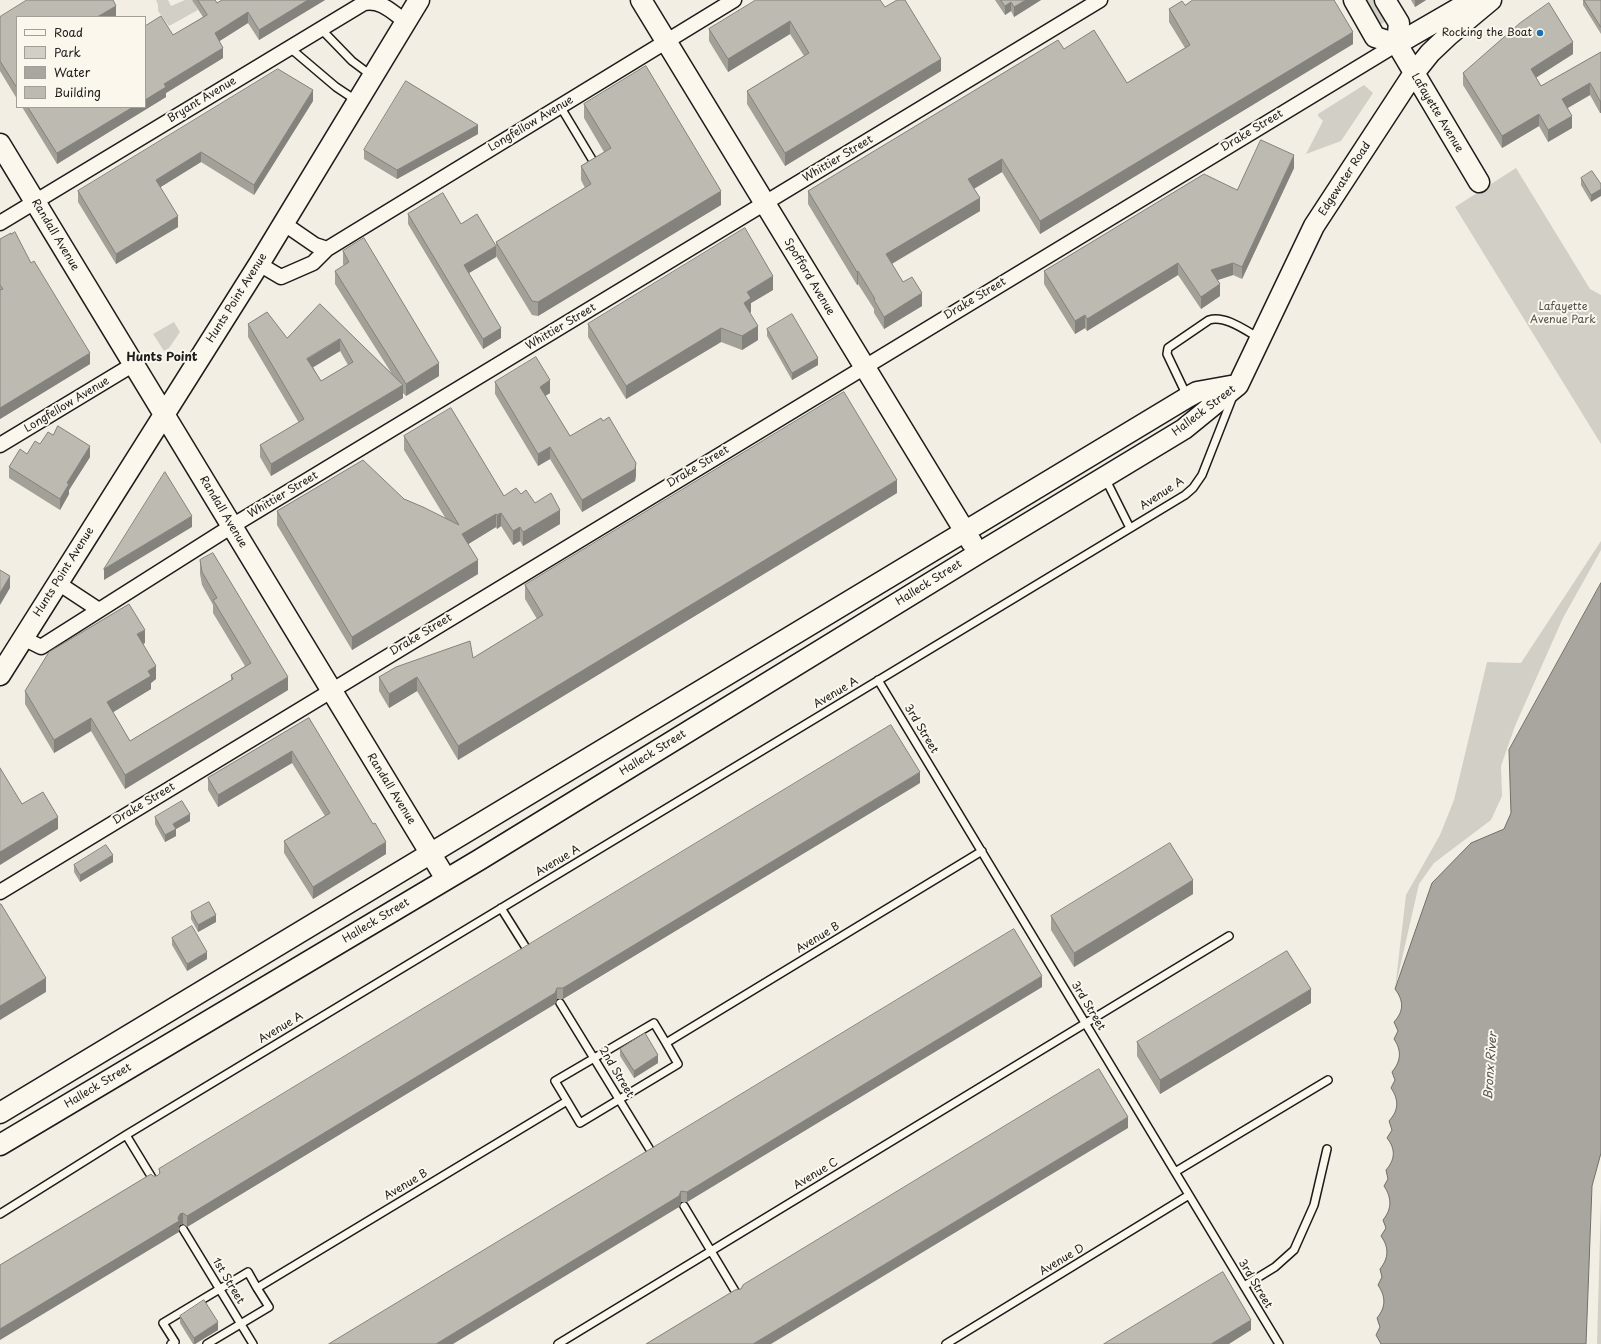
<!DOCTYPE html>
<style>
body{margin:0}
#map{position:relative;width:1601px;height:1344px;overflow:hidden;background:#f2eee4;font-family:"Playpen Sans",sans-serif}
canvas{display:block}
.legend{position:absolute;left:16px;top:16px;width:130px;height:92px;box-sizing:border-box;background:#fbf7ec;border:1px solid #a29f99;margin:0;padding:5px 7px;list-style:none;font-size:12px;color:#1c1c1c}
.legend li{display:flex;align-items:center;gap:8px;height:20px}
.legend b{width:20px;border:1px solid #a29f99}
</style>
<div id="map">
<canvas width="1601" height="1344"></canvas>
<ul class="legend">
<li><b style="height:5px;background:#fbf7ec"></b>Road</li>
<li><b style="height:11px;background:#d2cfc6"></b>Park</li>
<li><b style="height:11px;background:#a9a6a0"></b>Water</li>
<li><b style="height:11px;background:#bdbab1"></b>Building</li>
</ul>
</div>
<script>
const ctx = document.querySelector('canvas').getContext('2d');
ctx.lineJoin = 'round';
function fillPath(path, color) { ctx.fillStyle = color; ctx.fill(path, 'evenodd'); }
function strokePath(path, color, width, dash) { ctx.strokeStyle = color; ctx.lineWidth = width; ctx.lineCap = dash ? 'butt' : 'round'; ctx.setLineDash(dash || []); ctx.stroke(path); }
function drawText(font, color, halo, rows, align = 'center') {
  ctx.font = font + ' "Playpen Sans",sans-serif'; ctx.lineWidth = 4; ctx.setLineDash([]); ctx.textBaseline = 'middle'; ctx.strokeStyle = halo; ctx.fillStyle = color; for (const [text, x, y, turn = 0] of rows) {
    ctx.save(); ctx.translate(x, y); ctx.rotate((+turn || 0) * Math.PI / 180); ctx.textAlign = isNaN(turn) ? turn : align; if (halo) ctx.strokeText(text, 0, 0); ctx.fillText(text, 0, 0); ctx.restore();
  }
}
const green = new Path2D(`
 M156,0h12l3,6 14,-6h8l5,10 -29,16 -11,-15v-6z
 M1365,0h12l12,19 -9,6z
 M1364,85l9,8 -32,48 -35,13 17,-33 -5,-5v-2z
 M1516,168l74,121 11,6v149l-146,-237z
 M174,322l6,10 -11,16 -5,3 -11,-17z
 M1601,541v9l-38,68 -48,108 -14,40 1,30 -11,24 -57,43 -15,21 -24,105 11,-94 34,-60 14,-35 33,-138 34,1z
 M1601,1199v145h-4z`);
const water = new Path2D(`
 M1601,583v570l-9,33 -6,158h-205l-5,-9 4,-8 -3,-9c9,-11 9,-21 1,-33l4,-8 -2,-8c9,-11 9,-22 1,-33l5,-8 -3,-8c9,-11 9,-22 1,-34l4,-7 -2,-9c9,-10 10,-21 1,-32l5,-8 -3,-9c10,-11 10,-21 2,-33l4,-8 -3,-8c9,-11 10,-21 2,-33l4,-8 -4,-9c10,-11 10,-21 1,-33l37,-106 39,-40 33,-14 7,-16 -2,-63z`);
const lane = new Path2D(`
 M321,29l31,32 20,15
 M290,48l46,39 21,14
 M560,106l36,60
 M1187,396l-20,-42 1,-6 41,-28c16,-5 36,10 50,18
 M1105,478l25,50
 M878,680l401,664
 M501,908l27,43
 M560,1003l92,150
 M567,1101l13,22 98,-59 -12,-21
 M126,1135l28,46
 M1175,1172l153,-92
 M684,1206l54,90
 M0,1214l126,-79 1059,-640 8,-7 9,-13 31,-79
 M183,1229l70,115
 M1244,1286l31,-19 19,-17 20,-45 13,-56
 M171,1344l4,-2 -12,-19 85,-51 9,16 310,-187 -12,-20 99,-58 12,20 316,-192
 M207,1344l62,-37 -12,-19
 M558,1344l671,-408
 M946,1344l243,-149`);
const street = new Path2D(`
 M0,223l364,-220c18,-3 28,9 42,19
 M283,223l32,22 12,4
 M259,264l22,13 32,-14 14,-14 407,-249
 M0,445l134,-81
 M58,583l41,27
 M23,638l18,9 191,-121 868,-526
 M0,892l1397,-848`);
const secondary = new Path2D(`
 M641,0l331,543
 M1354,0l21,37 22,7
 M1385,0l14,23 -2,21 82,138
 M1397,44l69,-40 10,-4
 M0,144l446,735
 M0,675l259,-411 160,-264
 M0,1113l1188,-716 9,-5 39,-7
 M0,1145l479,-285 500,-307 205,-124 54,-44 76,-159 100,-153 16,-20 19,-18 42,-35`);
const wall = new Path2D(`
 M192,0h23l2,3 108,-3 -66,40 -11,-17 -29,18 4,17 -57,35v4l-109,67 -35,-57h123l28,-72 30,-18z
 M995,0h46l-27,17 -3,-6 -6,4z
 M1411,0h15l-11,7z
 M1583,0h18v34l-18,-29z
 M1185,5l168,39 -313,190 -38,-62 -28,17 6,22 -88,53 11,18 19,24 -38,23 -10,-16v-4l-16,-25 -1,1 -49,-81v-13l319,-108 58,-35 -16,-26v-13z
 M885,7l56,64 -156,95 -38,-62v-13l57,-35 -14,-22 -62,38 -19,-31v-12z
 M116,16l-99,1v82l-17,-28v-54z
 M1601,52l-1,61 -10,-18 -22,13 4,20 -24,14 -9,-16 -37,22 -39,-63v-12l110,-19 -37,23 5,9z
 M313,101l-59,94 -53,-33 -41,25 18,40 -62,37 -38,-62v-11z
 M584,104l137,101 -183,111 -6,-1 -36,-59v-14l89,-54 -4,-8v-14l23,-14 -20,-34z
 M478,134l-81,45 -33,-20v-9z
 M1294,168l-52,111 -9,-4 -15,5 2,16 -19,13 -23,-34 -91,56 -2,-3 -10,6 -31,-50v-13l193,-81z
 M1581,178l20,6 -10,18 -10,-17z
 M408,214l53,10 35,33 -27,16 32,65 -18,11 -75,-125z
 M0,239l31,24 59,101 -90,55z
 M343,251l96,125 -33,20 -3,-3v5l-132,78 -11,-19v-12l39,-22 -51,-86v-13l39,14 33,-34 72,70 -57,-90v-13l9,-5 -1,-2zM340,351l8,14 -27,16 -8,-14z
 M773,290l-22,13v9l-1,1 8,27 -16,10 -21,-8 -95,57 -38,-62v-13z
 M767,329l51,36 -26,15 -25,-44z
 M495,382l55,11 -5,3 25,40 66,39 -1,6 -53,31 -32,-53 -12,7 -43,-72z
 M404,436l100,60 17,-2 14,9 25,21 -37,22 -3,-5 -7,4 -12,-19 -4,3 -1,-2 -28,17 10,30 -126,76 -75,-125v-14l127,-12 42,20 -42,-69z
 M40,444l50,13 -21,33v4l-9,16 -51,-32v-11z
 M897,493l-439,267 -41,-69 -28,17 -10,-17v-14l94,-19 64,-39 -12,-20v-14z
 M200,560l88,130 -163,99 -34,-58 -37,22 -29,-49v-13l120,-48 -2,1 13,35 -5,4v6l-38,23 17,29 101,-61v-5l14,-9 -32,-53v-8l-11,-20 -2,-11z
 M309,718l77,136 -73,45 -29,-46v-12l41,-25 -33,-53 -74,44 -10,-17v-12z
 M920,783l-357,216h-6l-2,5 -368,223 -4,-3 -3,1 -1,2v5l-26,-56h4l2,-2v-5z
 M155,817l35,4 -14,8v7l-11,6 -10,-18z
 M113,862l-33,20 -6,-10v-7z
 M1193,894l-119,73 -23,-37v-14z
 M191,912l25,10 -18,10 -7,-13z
 M172,938l35,21 -20,12 -15,-26z
 M1042,987l-355,215h-6l-2,5 -350,137z
 M1311,1003l-151,91 -23,-38v-14z
 M620,1049l38,14 -24,15 -14,-22z
 M180,1316l38,14 -23,14h-2l-13,-21z`);
const shadedWall = new Path2D(`
 M308,0h17l-66,40v-10z
 M1026,0h15l-27,17v-10z
 M1415,0h11l-11,7z
 M1011,2v9l-6,4v-9z
 M116,6v10l-2,1h-17z
 M248,12v11l-33,21v-11z
 M790,21v13l-62,38v-13z
 M1353,32v12l-313,190v-13z
 M1573,42v12l-42,27v-12z
 M223,48v10l-57,35v4l-109,67v-11l76,-46h12v-7l19,-16z
 M941,59v12l-156,95v-13z
 M1590,83v12l-28,16v-12z
 M313,90v11l-59,94v-10z
 M1600,101h1v12h-1z
 M1539,114v12l-37,22v-12z
 M1572,116v12l-24,14v-12z
 M478,125v9l-81,45v-9z
 M201,152v10l-45,28v-10z
 M1294,155v13l-52,111v-12z
 M1002,159v13l-34,20v-13z
 M1601,189v7l-10,6v-7z
 M721,191v14l-183,111v-14z
 M980,198v13l-94,56v-13z
 M178,216v11l-62,37v-10z
 M496,246v11l-32,19v-11z
 M1178,263v12l-91,56v-12z
 M1233,263v12l-22,7v-12z
 M858,271v13l-1,1v-13z
 M773,276v14l-22,13v9l-7,4v-13l3,-11z
 M1220,284v12l-19,13v-12z
 M922,293v13l-38,23v-12z
 M1085,315v13l-10,6v-13z
 M758,326v14l-16,10v-14z
 M501,328v10l-18,11v-10z
 M721,328v14l-95,57v-13z
 M340,339v12l-33,20v-12z
 M90,353v11l-90,55v-11z
 M818,358v7l-26,15v-7z
 M439,363v13l-33,20v-12z
 M550,380v13l-10,6v-12z
 M403,385v13l-132,78v-12z
 M90,446v11l-21,33v4l-9,16v-11l7,-16z
 M550,447v12l-12,7v-12z
 M636,463v12l-1,6 -53,31v-12z
 M897,480v13l-439,267v-14z
 M560,510v14l-37,22v-14z
 M501,513v13l-4,3v-14z
 M496,514v13l-34,21v-14z
 M192,516v11l-88,53v-11z
 M520,527v14l-7,4v-14z
 M478,560v14l-126,76v-13z
 M10,576v12l-10,17v-12z
 M145,630v13l-8,5v-14z
 M156,666v13l-5,4v6l-44,27v-14l41,-31z
 M288,677v13l-163,99v-14z
 M417,677v14l-28,17v-14z
 M91,718v13l-37,22v-13z
 M292,751v12l-74,44v-12z
 M920,772v11l-357,216v-11z
 M190,814v7l-14,8v7l-11,6v-7l8,-11z
 M58,817v12l-58,36v-13z
 M386,842v12l-73,45v-12z
 M113,855v7l-33,20v-7z
 M1193,880v14l-119,73v-14z
 M216,915v7l-18,10v-7z
 M207,952v7l-20,12v-7z
 M1042,976v11l-355,215v-10z
 M46,978v14l-46,28v-14z
 M557,988v11l-2,5 -368,223v-11z
 M1311,989v14l-151,91v-14z
 M658,1055v8l-24,15v-7z
 M1128,1117v11l-357,216h-18z
 M681,1191v11l-2,5 -226,137h-17z
 M183,1213v11l-3,1 -1,2v5l-179,108v-11l178,-111 2,-4z
 M1251,1320v10l-22,14h-18z
 M218,1322v8l-23,14h-1v-6z`);
const building = new Path2D(`
 M27,0h86l3,6 -19,11h-80v71l-17,-27v-44z
 M198,0h17l2,3 5,-3h86l-49,30 -11,-18 -33,21 8,15 -59,36 2,3 -21,13v-74l16,-10 12,19 34,-20z
 M756,0h124l5,7 12,-7h8l36,59 -156,94 -38,-62 62,-38 -19,-32 -62,38 -19,-30z
 M1001,0h25l-12,7 -3,-5 -6,4z
 M1193,0h141l19,32 -313,189 -38,-62 -34,20 12,19 -94,56 17,28 9,-5 10,16 -38,24 -10,-17 1,-1 -17,-28 -1,1 -49,-81 250,-151 6,9 30,-19 33,53 63,-38 -21,-36 13,-8 3,4z
 M1584,0h17v27z
 M1549,3l24,39 -42,27 10,17 60,-34v49h-1l-10,-18 -28,16 10,17 -24,14 -9,-16 -37,22 -39,-63 57,-50z
 M646,66l75,125 -183,111 -6,-1 -36,-59 95,-58 -10,-18 30,-18 -27,-44z
 M278,69l35,21 -59,95 -53,-33 -45,28 22,36 -62,38 -38,-63z
 M406,81l72,44 -81,45 -33,-20z
 M28,107h105l-76,46z
 M1261,140l33,15 -52,112 -9,-4 -22,7 9,14 -19,13 -23,-34 -91,56 -2,-4 -10,6 -31,-50 160,-97 33,16z
 M1592,171l9,13v5l-10,6 -10,-17z
 M443,193l18,31 16,-10 19,32 -32,19 37,63 -18,11 -75,-125z
 M745,228l28,48 -26,16 4,6 -7,5 14,23 -16,10 -21,-8 -95,58 -38,-62z
 M15,232l16,31 3,-2 56,92 -90,55v-118l3,-1 -3,-4v-46l11,-6v1z
 M364,238l75,125 -33,21 -71,-113 14,-9 -6,-11z
 M320,304l83,81 -132,79 -11,-19 44,-26 -56,-95 19,-12 20,26zM340,339l13,23 -32,19 -14,-22z
 M792,314l26,44 -26,15 -25,-44z
 M536,357l14,23 -10,7 30,49 31,-18 2,3 6,-4 27,46 -1,6 -53,31 -32,-53 -12,7 -43,-72z
 M844,392l53,88 -439,266 -41,-69 -28,17 -10,-17 17,-10 74,-26 3,17 70,-43 -18,-30z
 M451,408l53,88 12,-8 5,6 5,-4 9,13 16,-10 9,17 -37,22 -3,-5 -7,4 -12,-18 -4,2 -1,-1 -34,20 16,26 -126,77 -75,-126 86,-51 41,39 19,8 36,18 -55,-89z
 M58,426l32,20 -23,37 2,1 -9,15 -51,-32 11,-18 7,5 8,-13 5,3 8,-12 5,3z
 M165,472l27,44 -88,53z
 M213,553l75,124 -163,98 -34,-57 -37,22 -29,-49 24,-39 80,-48 16,26 -8,4 19,32 -8,5 3,5 -44,26 23,39 103,-62 -2,-4 20,-12 -38,-63 4,-2 -15,-26 -2,-12z
 M0,570l10,6 -10,17z
 M309,718l64,106 2,-1 11,19 -73,45 -29,-46 46,-28 -38,-62 -74,44 -10,-17z
 M891,725l29,47 -357,216h-6l-2,5 -368,223 -4,-3 -3,1 -2,4 1,3 -179,108v-64l151,-91 2,2h4l3,-3 -1,-4z
 M0,768l22,36 21,-12 15,25 -58,35z
 M182,801l8,13 -17,10 3,5 -11,6 -10,-18z
 M1170,843l23,37 -119,73 -23,-37z
 M106,845l7,10 -33,20 -6,-10z
 M209,902l7,13 -18,10 -7,-13z
 M0,904h1l45,74 -46,28z
 M192,926l15,26 -20,12 -15,-26z
 M1014,929l28,47 -355,216 -6,-1 -2,5 -243,148h-107z
 M1287,951l24,38 -151,91 -23,-38z
 M645,1033l13,22 -24,16 -14,-22z
 M1099,1069l29,48 -375,227h-107l89,-54 6,-1 2,-4z
 M1223,1272l28,48 -40,24h-107z
 M204,1300l14,22 -24,16 -14,-22z`);
const markers = [
 [1540,33,4,"#1f6fb2"]
];
const poiNames = [
 ["Rocking the Boat",1532,33]
];
const streetNames = [
 ["Bryant Avenue",202,100,-31],
 ["Lafayette Avenue",1437,113,59],
 ["Longfellow Avenue",531,124,-31],
 ["Drake Street",1252,131,-31],
 ["Whittier Street",838,159,-31],
 ["Edgewater Road",1345,179,-57],
 ["Randall Avenue",55,235,59],
 ["Spofford Avenue",809,277,59],
 ["Hunts Point Avenue",237,298,-58],
 ["Drake Street",975,299,-31],
 ["Whittier Street",561,327,-31],
 ["Longfellow Avenue",67,405,-31],
 ["Halleck Street",1204,411,-37],
 ["Drake Street",698,467,-31],
 ["Avenue A",1162,494,-33],
 ["Whittier Street",283,495,-31],
 ["Randall Avenue",223,512,59],
 ["Hunts Point Avenue",64,572,-58],
 ["Halleck Street",929,583,-32],
 ["Drake Street",421,635,-31],
 ["Avenue A",836,693,-31],
 ["3rd Street",921,729,59],
 ["Halleck Street",653,753,-32],
 ["Randall Avenue",391,789,58],
 ["Drake Street",144,804,-31],
 ["Avenue A",558,861,-31],
 ["Halleck Street",376,921,-31],
 ["Avenue B",818,938,-31],
 ["3rd Street",1088,1006,59],
 ["Avenue A",281,1028,-31],
 ["2nd Street",616,1072,59],
 ["Halleck Street",98,1086,-31],
 ["Avenue C",816,1174,-31],
 ["Avenue B",406,1185,-31],
 ["Avenue D",1062,1260,-31],
 ["1st Street",228,1281,59],
 ["3rd Street",1255,1284,59]
];
const parkNames = [
 ["Lafayette",1563,307],
 ["Avenue Park",1563,320]
];
const neighbourhoodNames = [
 ["Hunts Point",162,358]
];
const waterNames = [
 ["Bronx River",1491,1066,-86]
];
fillPath(green, '#d2cfc6');
fillPath(water, '#a9a6a0');
strokePath(water, '#716f6b', 1);
strokePath(lane, '#1c1c1c', 10);
strokePath(street, '#1c1c1c', 17);
strokePath(secondary, '#1c1c1c', 23);
strokePath(lane, '#fbf7ec', 7);
strokePath(street, '#fbf7ec', 14);
strokePath(secondary, '#fbf7ec', 20);
fillPath(wall, '#a3a098');
fillPath(shadedWall, '#84827c');
fillPath(building, '#bdbab1');
strokePath(building, '#84827c', 1);
for (const [x, y, r, color] of markers) { const dot = new Path2D(); dot.arc(x, y, r, 0, 2 * Math.PI); ctx.fillStyle = color; ctx.fill(dot); strokePath(dot, '#fbf7ec', 1.5); }
drawText('11px', '#1c1c1c', '#fbf7ec', poiNames, 'right');
drawText('11px', '#1c1c1c', '#fbf7ec', streetNames);
drawText('11px', '#53524f', '#fbf7ec', parkNames);
drawText('bold 12px', '#1c1c1c', '#fbf7ec', neighbourhoodNames);
drawText('italic 12px', '#545351', '#fbf7ec', waterNames);
</script>
